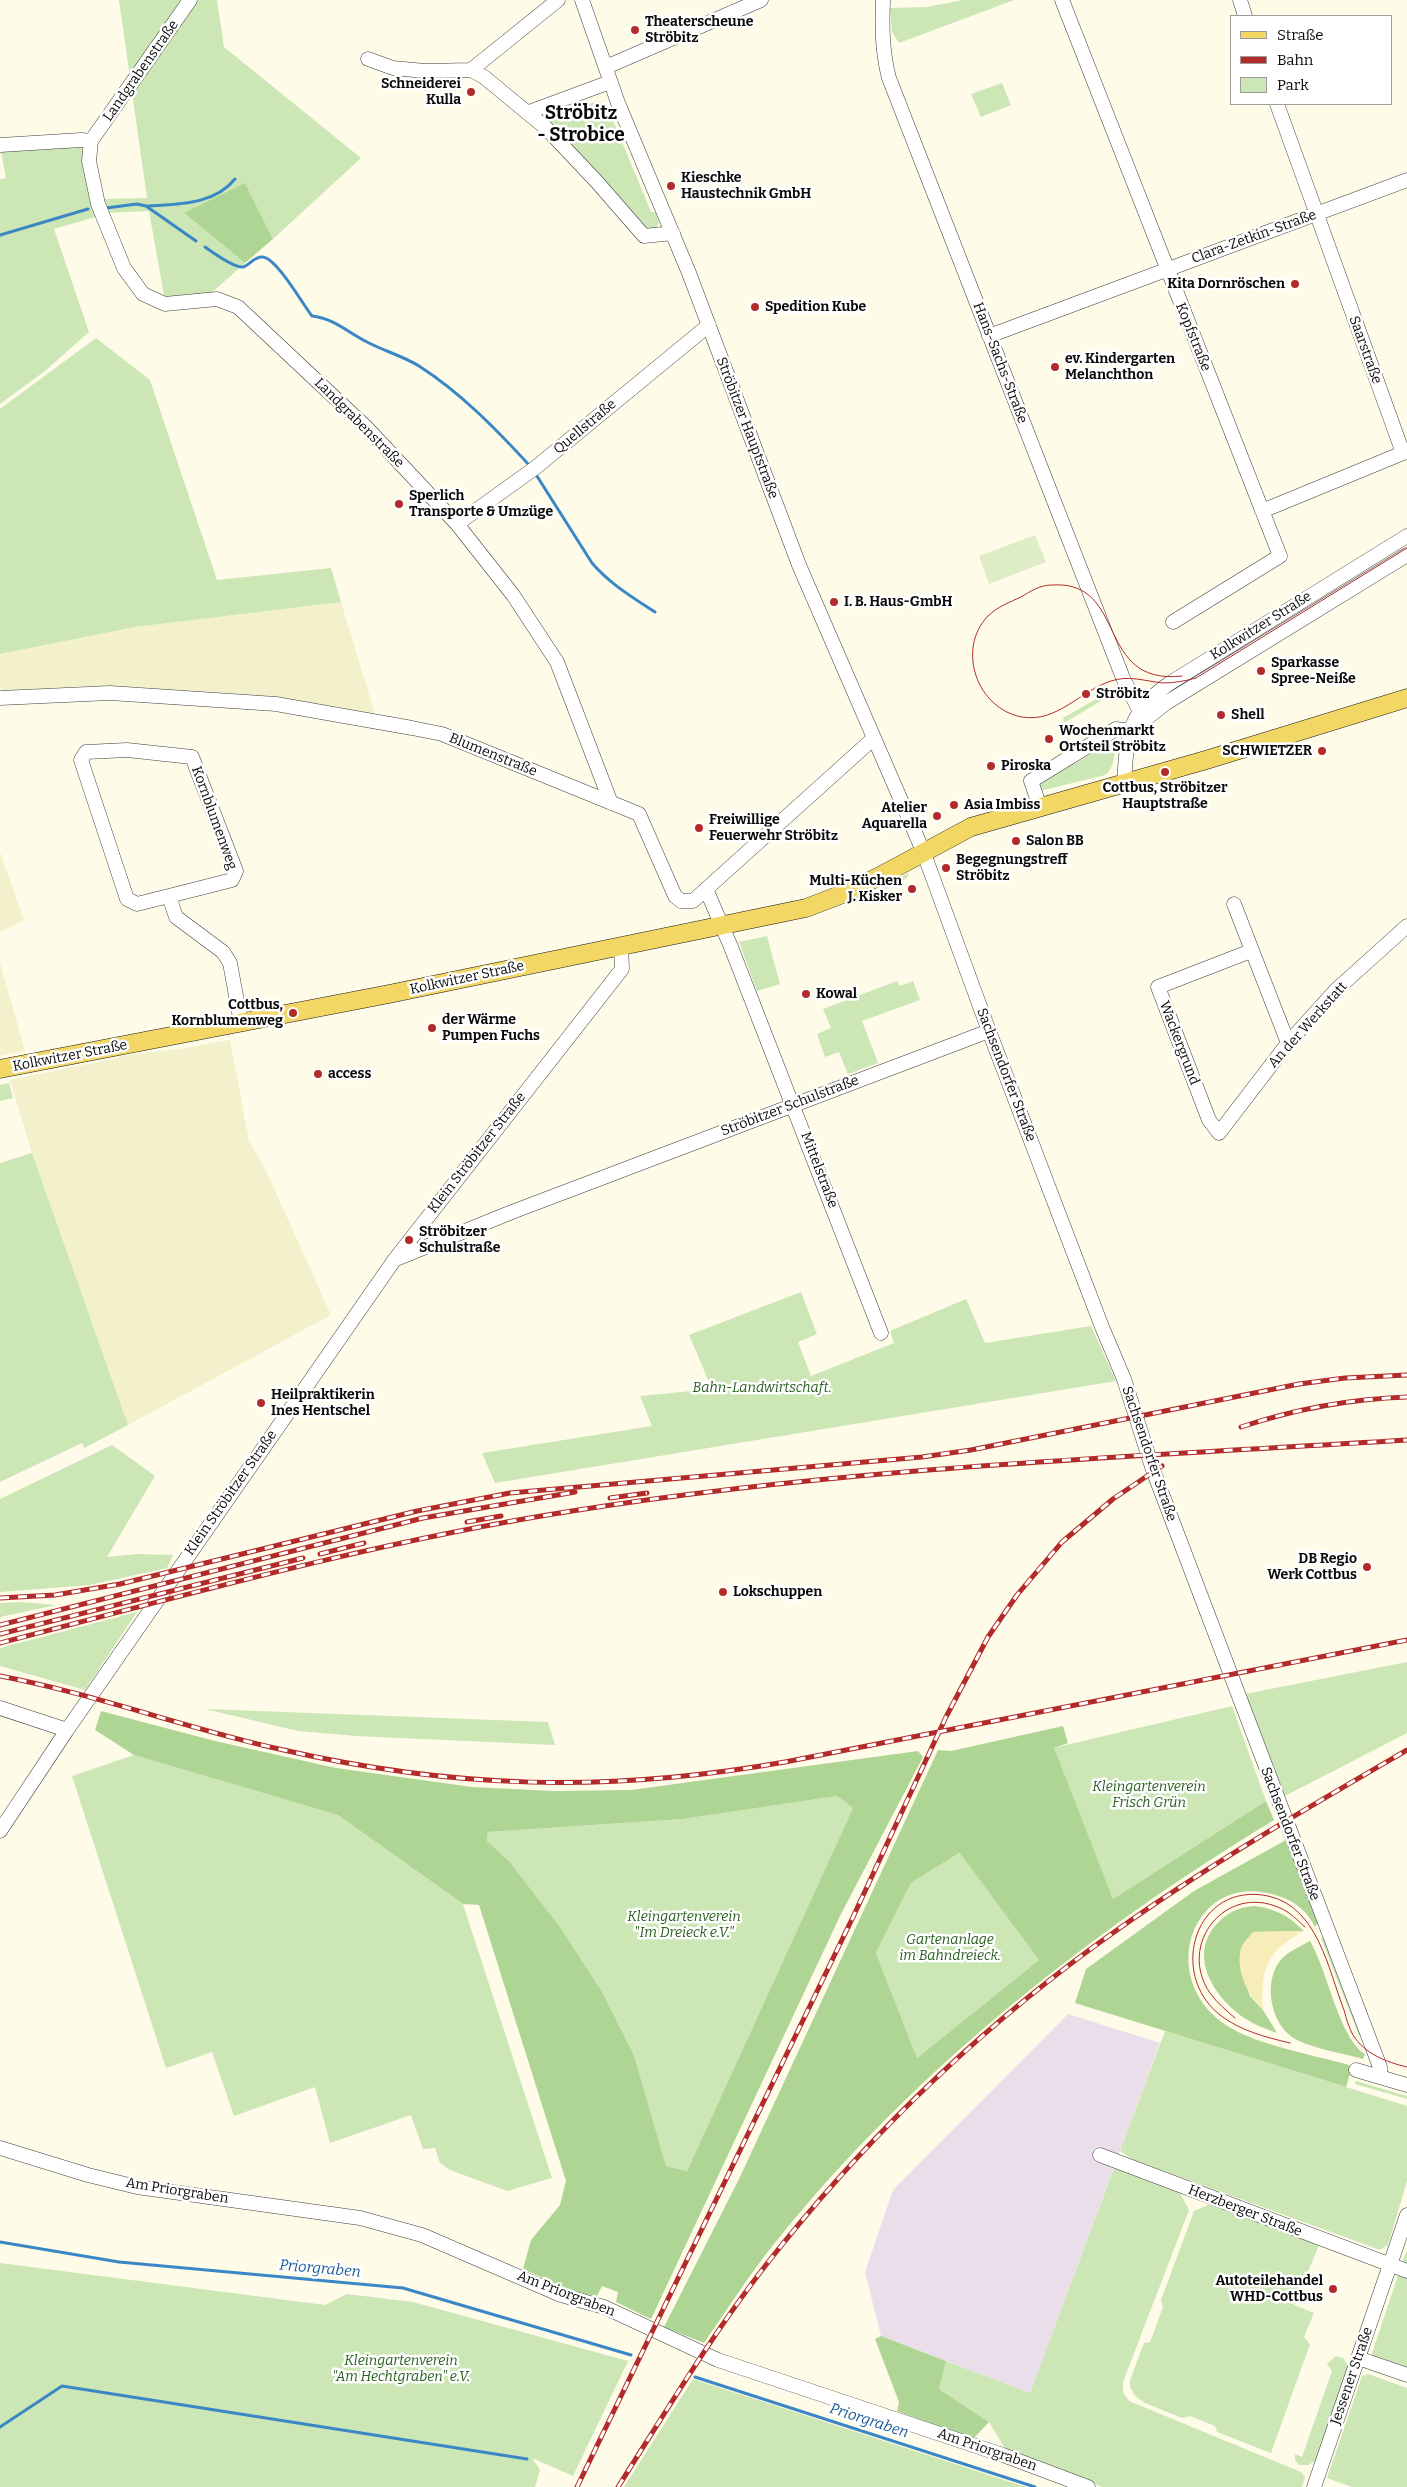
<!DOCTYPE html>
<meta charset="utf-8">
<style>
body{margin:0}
#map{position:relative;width:1407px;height:2487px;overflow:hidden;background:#fefbe9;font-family:Bitter,serif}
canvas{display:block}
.legend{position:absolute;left:1230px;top:15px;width:162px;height:90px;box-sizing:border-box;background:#fff;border:1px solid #9d9d9d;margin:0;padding:6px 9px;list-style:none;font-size:15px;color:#0a0a0a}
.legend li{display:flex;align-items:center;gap:10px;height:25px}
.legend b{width:25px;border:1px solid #9d9d9d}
</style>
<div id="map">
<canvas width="1407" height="2487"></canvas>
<ul class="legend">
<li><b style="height:6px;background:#f2d765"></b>Straße</li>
<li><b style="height:6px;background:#b22b2a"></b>Bahn</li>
<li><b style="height:14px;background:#cce6b5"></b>Park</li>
</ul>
</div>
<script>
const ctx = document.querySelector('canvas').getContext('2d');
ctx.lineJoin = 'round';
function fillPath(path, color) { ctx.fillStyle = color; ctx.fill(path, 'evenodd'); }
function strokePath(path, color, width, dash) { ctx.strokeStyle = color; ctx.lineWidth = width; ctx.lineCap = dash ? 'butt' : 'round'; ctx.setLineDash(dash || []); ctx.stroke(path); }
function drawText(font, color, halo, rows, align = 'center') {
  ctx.font = font + ' Bitter,serif'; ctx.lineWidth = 5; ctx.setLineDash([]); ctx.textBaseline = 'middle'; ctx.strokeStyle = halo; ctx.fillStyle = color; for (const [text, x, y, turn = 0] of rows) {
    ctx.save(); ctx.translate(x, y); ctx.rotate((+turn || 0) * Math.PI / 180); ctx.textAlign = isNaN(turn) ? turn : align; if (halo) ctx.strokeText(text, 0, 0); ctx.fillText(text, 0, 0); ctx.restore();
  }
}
const industrial = new Path2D(`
 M1068,2014l92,29 -130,350 -149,-57 -16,-64 28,-82z`);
const farmland = new Path2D(`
 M341,602l35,115 -178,-24 -195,2 -3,-10v-31l135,-27z
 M0,852l24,68 -24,12z
 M0,963l25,88 -25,5z
 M230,1040l19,101 18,32 64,142 -203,110 -96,-272 -22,-73 125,-26 45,-5z`);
const green = new Path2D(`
 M119,0h69l-50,78 60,-78h19l7,47 137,111 -88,81 -28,-56 -60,31 60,49 -37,33 -43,5 -16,-90 -44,2 -2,-14 44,-1z
 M963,0h51l-115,43 -7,-11 -2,-24 37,-1z
 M1002,83l9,22 -30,12 -10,-23z
 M598,101l9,5 42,101 2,5h4l4,10 -3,8 -8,1 -101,-109 6,-5z
 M84,144l15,72 -45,13 35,103 -44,39 -45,33v-225l6,-1 -5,-26z
 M96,338l54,42 67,200 114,-12 10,34 -206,25 -135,27v-245z
 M1117,687l2,3 -55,33 -1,-5z
 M1116,739c-2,12 0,28 -11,36l-65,16 -1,-8 30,-21 6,2 17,-11 2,-7 6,2z
 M909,873l-2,5 -23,12 2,-6z
 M767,936l13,48 -23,7 -18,-49z
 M897,981l3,5 13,-5 7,19 -58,21 16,42 -30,11 -9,-22 -14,5 -8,-23 14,-6 -8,-19z
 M9,1083l4,15 -13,3v-16z
 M32,1153l96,272 -44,23 -2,-5 -82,39v-319z
 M801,1292l16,42 -19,8 13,34 83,-33 -4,-12 76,-32 19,44 106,-17 25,55 -621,102 -13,-30 170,-27 -12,-30 72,-7 -23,-54z
 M112,1445l43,31 -48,81 30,-3 36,1 -6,13 -77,17 -90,7v-93z
 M20,1602l36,3 -56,12v-14z
 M137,1612l-52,78 -85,-24v-18z
 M1407,1662v71l-122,63 -40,-102z
 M1232,1706l34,95 -153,98 -60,-151z
 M205,1709l343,13 7,23 -199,-9 -58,-5z
 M134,1755l204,60 125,89 89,274 -45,13 -57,-21 -10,-7 -5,-15 -12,1 -12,-34 -81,28 -15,-56 -81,29 -22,-64 -46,16 -94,-292z
 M837,1796l16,12 -166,363 -21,-5 -32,-111 -33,-65 -41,-63 -51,-66 -22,-20 1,-9 195,-13z
 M961,1853l78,107 -122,98 -41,-105 35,-70z
 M1321,1938l5,1 40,104 -8,-10z
 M1165,2031l242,75v75l-19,64 -8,5 -246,-90 -14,-9z
 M1356,2081l51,15v3l-52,-15z
 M1114,2168l66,25 9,17 -66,172v10l6,9 172,71 4,5 -3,10h-200l-87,-33v-3l-9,-1 -17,-28 -50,-33 7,-28 84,32z
 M1210,2204l110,39 -26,62 20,8 -10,24 6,7 -39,109 -54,-21 -2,-6 -25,-10 -8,2 -37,-15 -10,-7 -5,-9v-7l14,-37 6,-1 13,-35 -2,-7 33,-89z
 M1407,2249v120l-33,-11 -2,-5z
 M0,2263l325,42 22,-11 66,8 215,59 -55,115 -41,-18 8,12 -5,17h-535z
 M1336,2356l7,2 6,10 -32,92 -9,5h-9l-4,-5v-6l7,3 30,-86 -5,-7z
 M1368,2374l39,14v99h-55l-25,-9 35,-102z
 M693,2379l333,108h-402z`);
const forest = new Path2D(`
 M245,183l28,56 -28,24 -61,-50z
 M101,1711l114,30 121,27 136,19 82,4 77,-1 287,-39 5,6 -83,159 -189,403 -35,-17 2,-10 -16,-6 -5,10 -24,-4 -50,-23 8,-29 29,-35 6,-24 -87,-276 -16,-1 -125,-89 -204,-60 -39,-25zM837,1796l16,12 -166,363 -21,-5 -32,-111 -33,-65 -41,-63 -51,-66 -22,-20 1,-9 195,-13z
 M1063,1726l5,17 -14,5 59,151 153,-98 8,19c-188,114 -362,252 -500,424 -25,31 -47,66 -70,99l-40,-16 76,-150 198,-427 13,1zM960,1853l79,107 -122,98 -41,-105 35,-70z
 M1286,1840l32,82 -3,5c-8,-16 -20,-26 -37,-31 -84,-29 -126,83 -49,131 29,18 85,28 120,38l2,5 -5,17 -271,-84 11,-34 108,-78z
 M1255,1906c21,3 34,10 49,25l-51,1 -11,41 8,23 13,14 14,23c-11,-4 -22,-8 -31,-14 -30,-19 -58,-61 -31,-93 11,-13 23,-19 40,-20z
 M1310,1941c17,28 29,97 55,113l-2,5c-21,-6 -47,-10 -66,-19 -26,-13 -34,-55 -18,-78 8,-10 20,-15 31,-21z
 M881,2336l65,25 -7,28 50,33 -16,17 -76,-28 2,-9 -24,-63z`);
const sand = new Path2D(`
 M1304,1931c-37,20 -44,38 -41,79 -15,-16 -28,-39 -22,-62 2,-5 8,-11 12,-16z`);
const pitch = new Path2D(`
 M1035,535l11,27 -57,22 -10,-28z`);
const stream = new Path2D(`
 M148,206c30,-2 66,-1 87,-27
 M106,208l31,-4 9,2 50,35
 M0,235l88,-26
 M205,247c7,5 30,21 38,20 7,-2 11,-11 20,-10 14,2 39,46 49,59 21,2 37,17 55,26 17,9 36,14 52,24 42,27 77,63 111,100
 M535,473l57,90c18,21 40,34 63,49
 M0,2242l119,20 284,26 228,67
 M695,2377l340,110
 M0,2427l62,-41 465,73`);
const minor = new Path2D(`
 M190,0l-99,141 -2,20 9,43 26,64 19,26 22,10 52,-5 21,8 128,120 91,97 56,71 44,67 54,141
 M582,0l36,103 71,170 110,292 124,286 66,180 113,296 22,52 29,91 227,597v10
 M883,0c-1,27 -1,51 6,78l234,600 21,42
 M1062,0l218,556 -107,66
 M1240,0l5,16
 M368,59l25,9 32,3 46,-1 13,7 62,51 51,54 47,54 29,-3
 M606,67l155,-67
 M471,70l87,-70
 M529,112l81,-30
 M0,145l81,-5 10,1
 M989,336l418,-156
 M1262,511l141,-58 -126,-349
 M457,524l78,-56 174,-143
 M0,698l110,-5 166,11 136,24 30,6 197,80 36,82 6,5h12l181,-163
 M1124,783c3,-48 4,-71 46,-100l237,-147
 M1040,807l-9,-26 85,-52 15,2 35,-28 241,-148
 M706,889l25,58 150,386
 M169,896l63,-16 4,-9 -44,-114 -65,-7 -41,2 -5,8 46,139 10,5 32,-8 7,21 47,35 7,11 11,60
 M1234,904l54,139
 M1251,951l-93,36 51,133 10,13 69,-90 48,-53 71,-64
 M396,1259l116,-47 477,-181
 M0,1708l67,22
 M0,1831l67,-101 328,-471 227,-290 -1,-23
 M1356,2070l51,15
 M0,2148l88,27 49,12 223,31 62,17 139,60 43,12 114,53 285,95 85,32
 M1100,2155l307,116
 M1358,2358l49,17
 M1314,2487l93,-272`);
const major = new Path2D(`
 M0,1069l389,-75 417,-86 34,-13 40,-19 91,-49 235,-67 201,-62`);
const tram = new Path2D(`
 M1182,676c-88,10 -53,-96 -130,-91 -12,0 -21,6 -31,12 -11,5 -24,10 -33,19 -32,33 -11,93 34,101 35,6 58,-26 89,-36 18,-6 33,0 52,2 11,0 22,-2 33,-5l211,-130
 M1235,2018c-8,-7 -18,-15 -25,-25 -33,-48 15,-110 70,-85 10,4 17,12 25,19
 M1290,2043c-25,-6 -49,-12 -70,-28 -53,-42 -24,-134 48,-119 50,11 60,73 76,114 2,8 5,18 9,25 12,19 33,27 54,32`);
const rail = new Path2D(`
 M1241,1427c54,-18 109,-28 166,-30
 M610,1498l37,-5
 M467,1522l34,-6
 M320,1554l44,-11
 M0,1598l55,-3 65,-11 297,-73 93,-18 412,-36 49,-7 328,-66 46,-6 62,-3
 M0,1625l423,-107 152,-26
 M0,1634l303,-76
 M0,1643c189,-49 379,-102 572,-132 276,-44 557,-54 835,-71
 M0,1676c95,18 185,52 279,73 175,40 329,44 506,13l622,-122
 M577,2487l276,-570 93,-200 42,-80 29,-42 45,-53 51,-43 49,-33
 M618,2487c52,-82 102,-166 163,-241 96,-119 211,-228 336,-316 93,-66 192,-123 290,-180`);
const markers = [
 [635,30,5,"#b22b2a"],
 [471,92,5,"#b22b2a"],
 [671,186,5,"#b22b2a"],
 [1295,284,5,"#b22b2a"],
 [755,307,5,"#b22b2a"],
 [1055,367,5,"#b22b2a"],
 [399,504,5,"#b22b2a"],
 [834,602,5,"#b22b2a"],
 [1261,671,5,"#b22b2a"],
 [1086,694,5,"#b22b2a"],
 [1221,715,5,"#b22b2a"],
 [1049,739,5,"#b22b2a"],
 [1322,751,5,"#b22b2a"],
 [991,766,5,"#b22b2a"],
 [1165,772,5,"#b22b2a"],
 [954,805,5,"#b22b2a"],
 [937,816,5,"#b22b2a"],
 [699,828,5,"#b22b2a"],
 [1016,841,5,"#b22b2a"],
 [946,868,5,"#b22b2a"],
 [912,889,5,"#b22b2a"],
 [806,994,5,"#b22b2a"],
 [293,1013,5,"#b22b2a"],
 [432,1028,5,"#b22b2a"],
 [318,1074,5,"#b22b2a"],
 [409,1240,5,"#b22b2a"],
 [261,1403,5,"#b22b2a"],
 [1367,1567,5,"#b22b2a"],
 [723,1592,5,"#b22b2a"],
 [1333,2289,5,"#b22b2a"]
];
const poiNames = [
 ["Theaterscheune",645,22],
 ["Ströbitz",645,38],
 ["Schneiderei",461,84,"right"],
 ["Kulla",461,100,"right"],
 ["Kieschke",681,178],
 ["Haustechnik GmbH",681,194],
 ["Kita Dornröschen",1285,284,"right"],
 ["Spedition Kube",765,307],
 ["ev. Kindergarten",1065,359],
 ["Melanchthon",1065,375],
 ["Sperlich",409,496],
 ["Transporte & Umzüge",409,512],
 ["I. B. Haus-GmbH",844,602],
 ["Sparkasse",1271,663],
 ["Spree-Neiße",1271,679],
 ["Ströbitz",1096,694],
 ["Shell",1231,715],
 ["Wochenmarkt",1059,731],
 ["Ortsteil Ströbitz",1059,747],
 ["SCHWIETZER",1312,751,"right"],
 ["Piroska",1001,766],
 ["Cottbus, Ströbitzer",1165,788,"center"],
 ["Hauptstraße",1165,804,"center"],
 ["Asia Imbiss",964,805],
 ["Atelier",927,808,"right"],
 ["Aquarella",927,824,"right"],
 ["Freiwillige",709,820],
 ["Feuerwehr Ströbitz",709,836],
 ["Salon BB",1026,841],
 ["Begegnungstreff",956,860],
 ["Ströbitz",956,876],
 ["Multi-Küchen",902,881,"right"],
 ["J. Kisker",902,897,"right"],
 ["Kowal",816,994],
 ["Cottbus,",283,1005,"right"],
 ["Kornblumenweg",283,1021,"right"],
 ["der Wärme",442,1020],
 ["Pumpen Fuchs",442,1036],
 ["access",328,1074],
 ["Ströbitzer",419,1232],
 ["Schulstraße",419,1248],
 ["Heilpraktikerin",271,1395],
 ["Ines Hentschel",271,1411],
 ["DB Regio",1357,1559,"right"],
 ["Werk Cottbus",1357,1575,"right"],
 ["Lokschuppen",733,1592],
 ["Autoteilehandel",1323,2281,"right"],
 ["WHD-Cottbus",1323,2297,"right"]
];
const streetNames = [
 ["Landgrabenstraße",141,71,-55],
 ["Clara-Zetkin-Straße",1254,237,-20],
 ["Kopfstraße",1193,337,68],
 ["Saarstraße",1365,350,70],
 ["Hans-Sachs-Straße",1000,363,69],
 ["Landgrabenstraße",359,423,45],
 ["Quellstraße",585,427,-40],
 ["Ströbitzer Hauptstraße",747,428,69],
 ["Kolkwitzer Straße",1261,626,-32],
 ["Blumenstraße",493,755,22],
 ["Kornblumenweg",214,818,70],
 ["Kolkwitzer Straße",467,978,-12],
 ["An der Werkstatt",1308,1025,-48],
 ["Wackergrund",1179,1043,69],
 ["Kolkwitzer Straße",70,1056,-11],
 ["Sachsendorfer Straße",1006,1075,69],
 ["Ströbitzer Schulstraße",790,1106,-21],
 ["Klein Ströbitzer Straße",477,1153,-52],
 ["Mittelstraße",819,1170,69],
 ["Sachsendorfer Straße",1149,1454,71],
 ["Klein Ströbitzer Straße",231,1493,-55],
 ["Sachsendorfer Straße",1290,1834,69],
 ["Am Priorgraben",177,2191,9],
 ["Herzberger Straße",1245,2211,21],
 ["Am Priorgraben",566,2294,21],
 ["Jessener Straße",1352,2376,-71],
 ["Am Priorgraben",987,2450,19]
];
const parkNames = [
 ["Bahn-Landwirtschaft.",762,1388],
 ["Kleingartenverein",1149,1787],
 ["Frisch Grün",1149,1803],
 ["Kleingartenverein",684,1917],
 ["\"Im Dreieck e.V.\"",684,1933],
 ["Gartenanlage",950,1940],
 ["im Bahndreieck.",950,1956],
 ["Kleingartenverein",401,2361],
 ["\"Am Hechtgraben\" e.V.",401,2377]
];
const waterNames = [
 ["Priorgraben",320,2269,5],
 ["Priorgraben",869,2421,18]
];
const districtNames = [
 ["Ströbitz",581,114],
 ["- Strobice",581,136]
];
fillPath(industrial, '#e9dee9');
fillPath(farmland, '#f2f1cb');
fillPath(green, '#cce6b5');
fillPath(forest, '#afd595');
fillPath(sand, '#f7edb8');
fillPath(pitch, '#deedc6');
strokePath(stream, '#3b87c6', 3);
strokePath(minor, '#3d3d3d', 15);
strokePath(major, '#1b1b1b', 19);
strokePath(minor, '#fff', 14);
strokePath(major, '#f2d765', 18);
strokePath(tram, '#b22b2a', 1);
strokePath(rail, '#b22b2a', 5);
strokePath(rail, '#fff', 3, [9]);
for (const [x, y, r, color] of markers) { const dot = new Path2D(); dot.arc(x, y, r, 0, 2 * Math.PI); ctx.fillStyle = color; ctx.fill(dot); strokePath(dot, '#fff', 2); }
drawText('bold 14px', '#0a0a0a', '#fff', poiNames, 'left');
drawText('14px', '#0a0a0a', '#fff', streetNames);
drawText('italic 14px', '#295e1f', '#fff', parkNames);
drawText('italic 15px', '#1b5995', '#fff', waterNames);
drawText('bold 19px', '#0a0a0a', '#fff', districtNames);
</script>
